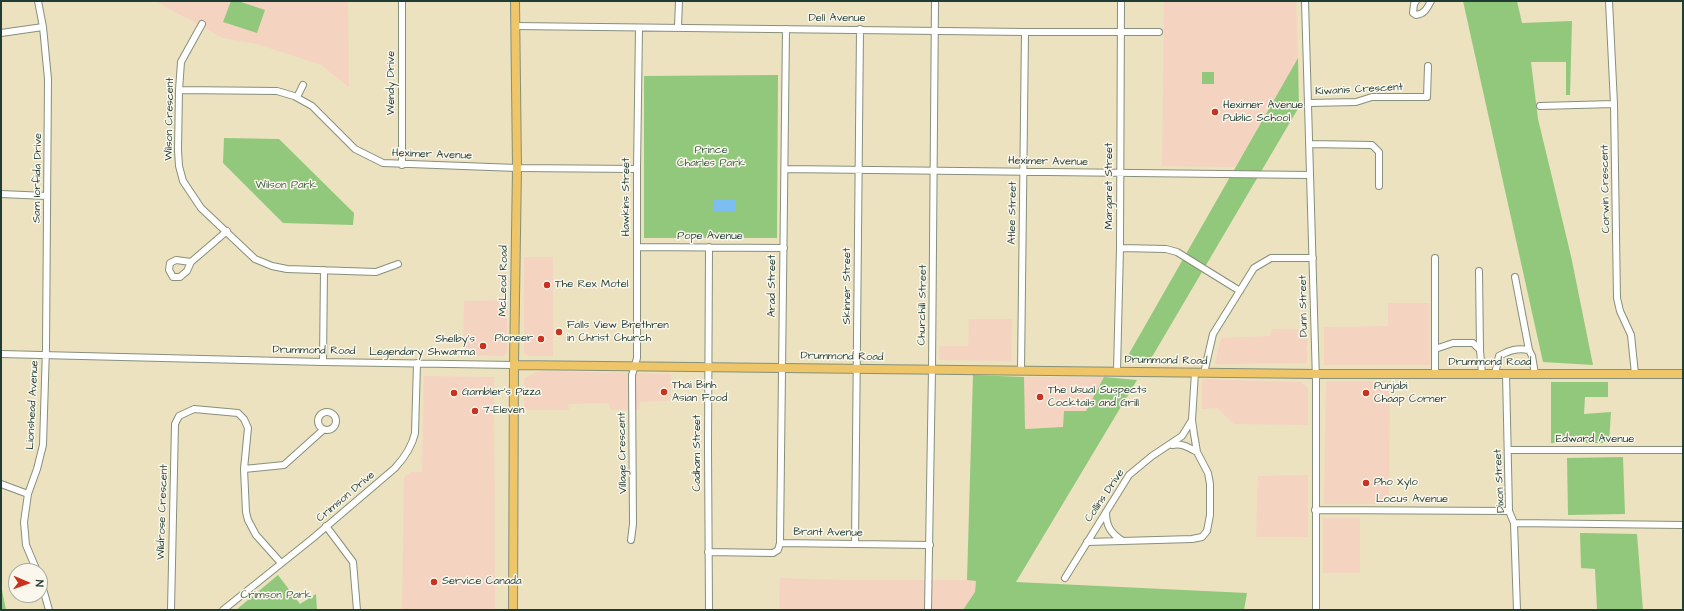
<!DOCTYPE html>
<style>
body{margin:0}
#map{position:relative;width:1684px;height:611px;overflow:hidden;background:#ece2c0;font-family:"Architects Daughter",sans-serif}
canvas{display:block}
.frame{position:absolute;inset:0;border:2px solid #1f3d34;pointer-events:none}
.north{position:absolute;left:8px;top:563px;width:40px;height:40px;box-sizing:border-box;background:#fbf7ec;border:1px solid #a3ada2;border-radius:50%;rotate:92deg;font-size:11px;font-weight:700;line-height:16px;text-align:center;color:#1f3d34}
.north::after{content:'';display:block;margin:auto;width:14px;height:18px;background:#c8321e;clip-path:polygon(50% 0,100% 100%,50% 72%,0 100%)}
</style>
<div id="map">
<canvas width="1684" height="611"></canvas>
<div class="frame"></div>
<div class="north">N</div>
</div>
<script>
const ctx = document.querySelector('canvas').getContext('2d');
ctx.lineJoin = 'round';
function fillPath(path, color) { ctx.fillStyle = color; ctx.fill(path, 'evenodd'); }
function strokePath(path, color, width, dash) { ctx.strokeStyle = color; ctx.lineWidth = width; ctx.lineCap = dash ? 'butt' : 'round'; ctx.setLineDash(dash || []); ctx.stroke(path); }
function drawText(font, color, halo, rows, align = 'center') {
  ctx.font = font + ' "Architects Daughter",sans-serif'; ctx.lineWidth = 3; ctx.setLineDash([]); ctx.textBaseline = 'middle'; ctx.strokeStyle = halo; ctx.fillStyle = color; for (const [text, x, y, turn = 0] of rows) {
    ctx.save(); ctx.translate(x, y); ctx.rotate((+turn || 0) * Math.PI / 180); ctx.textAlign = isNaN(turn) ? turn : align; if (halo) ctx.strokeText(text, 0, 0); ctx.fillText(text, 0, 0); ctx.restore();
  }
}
const built = new Path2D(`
 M155,1h193l1,86 -28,-22 -64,-21 -34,-6z
 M1164,1h132l2,57 -63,109 -73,-1z
 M524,257h29v99h-23l-6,-3z
 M507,300v51l-3,5 -41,-1 1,-54z
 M1388,303h42v62h-106v-38l64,-1z
 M969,319h43l-1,42 -72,-1v-14h29z
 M1272,329l35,1v33l-92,1 6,-26 49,-2z
 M539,371l132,3 -1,27 -30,1 -1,7 -29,1 -1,-7 -41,1 1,6h-45v-32z
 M424,376l70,1 1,233h-93l2,-133 7,-5h11z
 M1024,377h80l-18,34 -22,16 -40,2z
 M1202,379l99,3 7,6v37l-74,-1 -17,-16 -15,1z
 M1326,381h64l-1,123h-65z
 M1308,475v62h-52l2,-61z
 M1323,518h37v55h-37z
 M780,578l69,2h127l-1,12 -12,18h-184z`);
const green = new Path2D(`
 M231,1h7l27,9 -8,23 -34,-11z
 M1463,1h54l5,22 50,-2 -2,74h-4v-33h-35l7,57 33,137 22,109 -50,-3z
 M1298,58l1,49 -150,255 -23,-3z
 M1202,72h12v12h-12z
 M778,75l-1,163h-133v-162z
 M224,138l55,1 75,74 -1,12 -70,-2 -60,-60z
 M973,375l51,2 1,52 38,-2 1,-16h22l18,-34 33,3 -121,202 231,11 -3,17h-281l12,-18 1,-11 -9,-1z
 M1551,382h57v15h-23l-1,17 27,-2 -2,31h-58z
 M1623,457l2,57 -57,1 -1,-57z
 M1580,533l57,1 6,76h-46l-2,-41 -14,-1z
 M278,575l22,29 16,-10 1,16h-81z
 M1,587l1,3 4,20h-5z`);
const water = new Path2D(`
 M713,199h23v12h-23z`);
const minor = new Path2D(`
 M1305,1l11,380v229
 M1416,1l-2,3 -1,9 3,2c9,-1 11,-7 15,-14
 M1609,1l5,103 3,194 3,13 11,24 4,39
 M202,24l-21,38 -2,28 -1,60 1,16 4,15 18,27 54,51 17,7 15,3 89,3 22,-8
 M515,26l510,6h134
 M678,27l1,-26
 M1,33l42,-6
 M179,90l98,1 17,5 18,10 43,43 28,14 134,5 120,1
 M297,97l6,-12
 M1309,103l47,-1 16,-5h55l1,-31
 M1540,106l74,-2
 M1310,144l62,1 7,7v34
 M402,165v-164
 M785,169l525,6
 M1,194l46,2
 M637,247l147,1
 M1120,248l46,1 11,3 63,39
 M1435,258v91
 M191,262l-4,9 -7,6h-7l-4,-7 1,-7 6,-3 15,2 36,-31
 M1479,271l1,79
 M1515,277l14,73
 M1,354l322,8 191,3
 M323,362l1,-92
 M1021,370l4,-338
 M1117,371l3,-123 1,-247
 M1204,373l9,-39 41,-66 17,-10h42
 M1435,374v-25l18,-6h20l7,7 2,24
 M1495,374l4,-18c11,-6 18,-8 30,-6l3,6 3,18
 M1506,374l3,137 5,12 3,87
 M318 421a9 9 0 1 1 18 0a9 9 0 1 1-18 0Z
 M1172,445c10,-2 16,2 25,7
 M1508,450h175
 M244,469l40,-4 39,-35
 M1,484l27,10
 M1315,510l194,1
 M1106,512c0,14 5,22 17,29
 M1514,523l169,2
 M326,526l27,36 4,48
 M631,540l2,-16 -1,-149 5,-17v-189l2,-141
 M1087,542l105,-3 10,-2 5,-6 3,-16v-31l-2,-11 -11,-21 -3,-18 -2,-14 3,-48
 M780,543l150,2
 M855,544l5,-515
 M708,552l65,1 5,-3 2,-7 6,-514
 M37,571l-11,-26 -2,-23 4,-28 9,-25 6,-24 3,-97 2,-269 -5,-52 -5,-26
 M40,578l9,32
 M1065,578l64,-103 23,-19 30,-20 10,-16
 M171,610l4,-186 4,-8 15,-7 44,4 6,6 4,9 -4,41 2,43 2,8 8,15 25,28
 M223,610l90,-72 82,-70c10,-11 17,-21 20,-35l2,-70
 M709,610l-1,-163 1,-200
 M928,610l4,-241 3,-368`);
const major = new Path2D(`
 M514,365l802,9h367
 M513,610l1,-245 3,-197 -2,-167`);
const markers = [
 [1215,112,4,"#c8321e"],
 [547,285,4,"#c8321e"],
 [559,332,4,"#c8321e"],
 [541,339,4,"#c8321e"],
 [483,346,4,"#c8321e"],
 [664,392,4,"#c8321e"],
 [454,393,4,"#c8321e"],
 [1366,393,4,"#c8321e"],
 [1040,397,4,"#c8321e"],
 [475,411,4,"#c8321e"],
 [1366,483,4,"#c8321e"],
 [434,582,4,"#c8321e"]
];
const streetNames = [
 ["Dell Avenue",837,19],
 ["Wendy Drive",392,83,-90],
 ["Kiwanis Crescent",1359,90,-3],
 ["Wilson Crescent",170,119,-89],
 ["Heximer Avenue",432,155,2],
 ["Heximer Avenue",1048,162,1],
 ["Sam Iorfida Drive",38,178,-89],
 ["Margaret Street",1110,186,-90],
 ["Corwin Crescent",1606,189,-91],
 ["Hawkins Street",627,197,-90],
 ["Atlee Street",1013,213,-89],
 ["Pope Avenue",710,237],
 ["McLeod Road",504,281,-89],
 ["Arad Street",773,286,-90],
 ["Skinner Street",848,286,-90],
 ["Churchill Street",923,305,-89],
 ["Dunn Street",1304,306,-91],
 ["Drummond Road",314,351,1],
 ["Drummond Road",842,357,1],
 ["Drummond Road",1166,361,1],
 ["Drummond Road",1490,363],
 ["Lionshead Avenue",33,405,-87],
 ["Edward Avenue",1595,440],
 ["Village Crescent",623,453,-91],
 ["Cadham Street",698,453,-90],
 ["Dixon Street",1500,481,-93],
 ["Collins Drive",1105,496,-56],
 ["Crimson Drive",346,497,-40],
 ["Locus Avenue",1412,500],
 ["Wildrose Crescent",163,512,-88],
 ["Brant Avenue",828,533,1]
];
const poiNames = [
 ["Heximer Avenue",1223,106],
 ["Public School",1223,119],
 ["The Rex Motel",555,285],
 ["Falls View Brethren",567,326],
 ["in Christ Church",567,339],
 ["Pioneer",533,339,"right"],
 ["Shelby's",475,340,"right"],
 ["Legendary Shwarma",475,353,"right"],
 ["Thai Binh",672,386],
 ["Asian Food",672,399],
 ["Punjabi",1374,387],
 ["Chaap Corner",1374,400],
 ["The Usual Suspects",1048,391],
 ["Cocktails and Grill",1048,404],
 ["Gambler's Pizza",462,393],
 ["7-Eleven",483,411],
 ["Pho Xylo",1374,483],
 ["Service Canada",442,582]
];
const parkNames = [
 ["Prince",711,151],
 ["Charles Park",711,164],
 ["Wilson Park",286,186],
 ["Crimson Park",276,596]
];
fillPath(built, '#f4d3c1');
fillPath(green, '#92c87b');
fillPath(water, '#7dbef2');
strokePath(minor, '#86907a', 8);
strokePath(major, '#86907a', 10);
strokePath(minor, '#fff', 6);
strokePath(major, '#eec569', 8);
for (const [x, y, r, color] of markers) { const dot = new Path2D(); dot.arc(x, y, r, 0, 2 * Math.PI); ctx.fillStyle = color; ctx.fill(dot); strokePath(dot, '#fbf7ec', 1.5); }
drawText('11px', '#1f3d34', '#fbf7ec', streetNames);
drawText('11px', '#1f3d34', '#fbf7ec', poiNames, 'left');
drawText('11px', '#3c6046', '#fbf7ec', parkNames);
</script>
